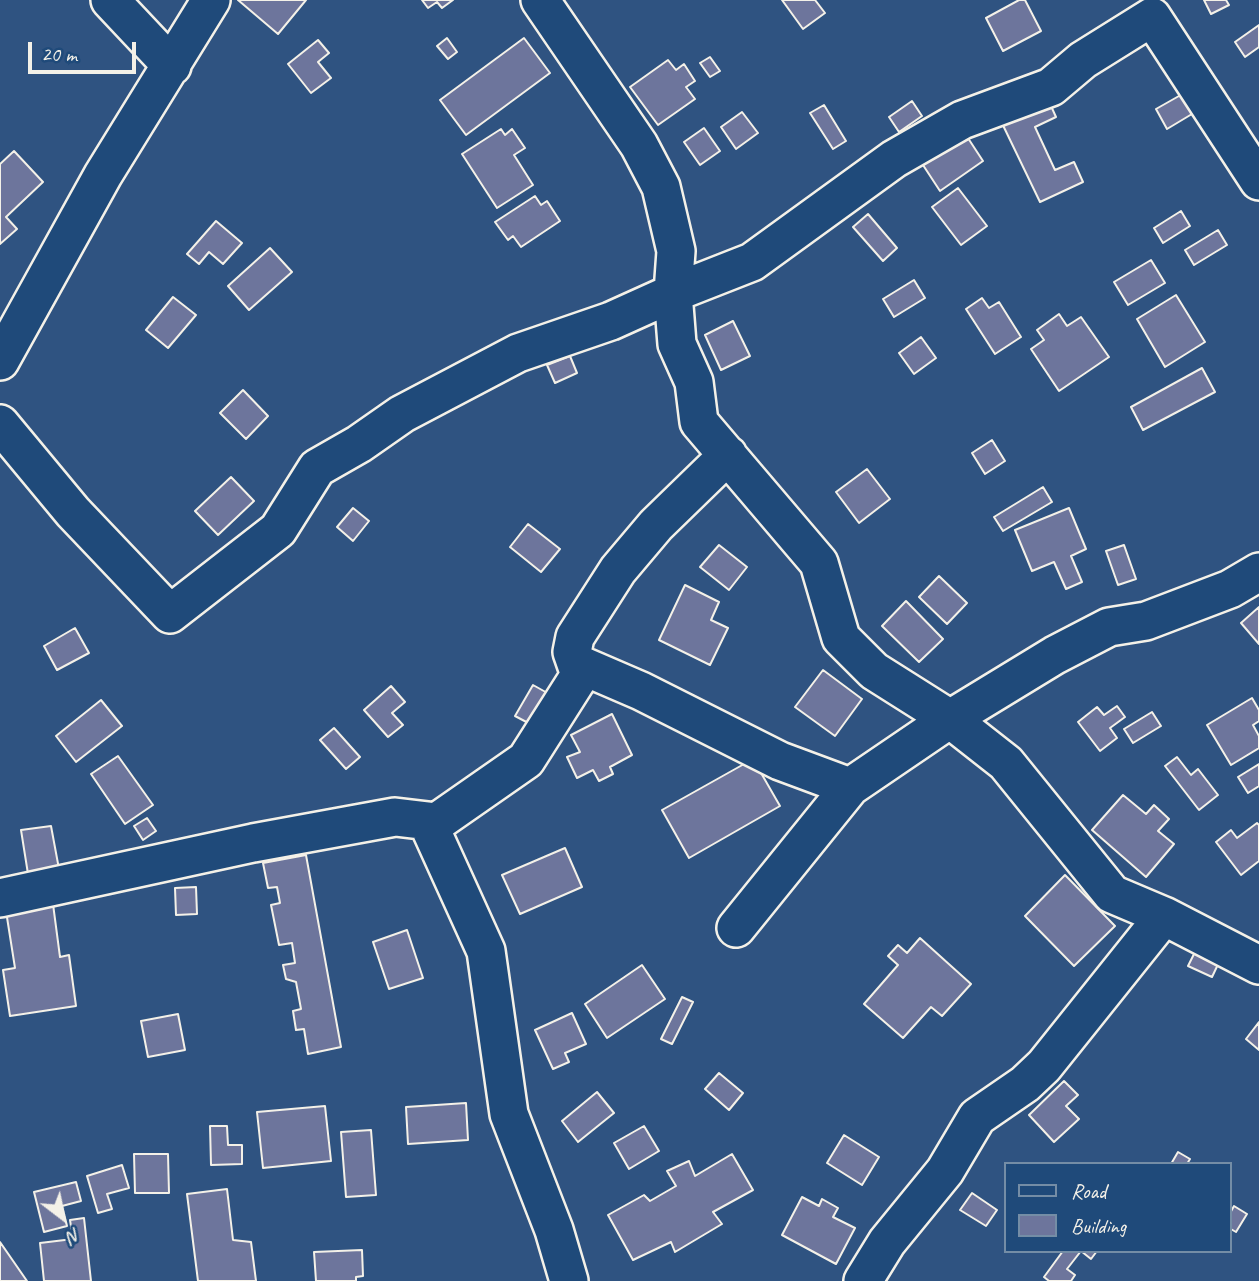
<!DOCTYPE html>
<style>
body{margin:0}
#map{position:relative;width:1259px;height:1281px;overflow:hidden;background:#2f5381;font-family:Caveat,sans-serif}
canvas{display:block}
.legend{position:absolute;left:1004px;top:1162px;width:228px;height:91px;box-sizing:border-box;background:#1f4a7a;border:2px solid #748da6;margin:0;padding:9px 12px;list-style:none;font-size:21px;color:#f4f1e8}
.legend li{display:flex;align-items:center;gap:14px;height:35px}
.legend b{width:35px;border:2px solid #748da6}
.north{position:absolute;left:28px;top:1183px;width:70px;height:70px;-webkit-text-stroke:5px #1f4a7a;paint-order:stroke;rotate:148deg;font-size:19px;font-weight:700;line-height:28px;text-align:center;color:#f4f1e8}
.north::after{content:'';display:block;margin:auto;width:24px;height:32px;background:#f4f1e8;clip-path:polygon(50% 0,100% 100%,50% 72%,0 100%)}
.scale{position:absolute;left:28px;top:42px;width:108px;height:32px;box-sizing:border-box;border:4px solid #f4f1e8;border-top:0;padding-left:9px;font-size:21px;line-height:24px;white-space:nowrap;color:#f4f1e8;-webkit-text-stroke:5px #1f4a7a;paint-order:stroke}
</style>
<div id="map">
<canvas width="1259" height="1281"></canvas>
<ul class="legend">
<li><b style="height:9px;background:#1f4a7a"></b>Road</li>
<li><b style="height:19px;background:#6d759c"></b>Building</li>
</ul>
<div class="north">N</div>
<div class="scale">20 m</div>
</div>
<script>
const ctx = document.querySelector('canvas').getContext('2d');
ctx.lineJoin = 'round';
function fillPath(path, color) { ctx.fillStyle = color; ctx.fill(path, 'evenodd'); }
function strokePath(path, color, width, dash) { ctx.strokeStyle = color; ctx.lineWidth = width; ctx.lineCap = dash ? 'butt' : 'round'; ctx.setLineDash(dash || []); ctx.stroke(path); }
const building = new Path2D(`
 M238,0h68l-28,34z
 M422,0h31l-11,8 -5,-6 -9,6z
 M782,0h33l10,13 -22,16z
 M1019,0h6l16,31 -38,20 -17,-33z
 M1204,0h22l3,5 -18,9z
 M1259,25v22l-14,10 -10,-15z
 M447,38l10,14 -9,7 -11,-13z
 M524,38l26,35 -84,62 -26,-35z
 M318,40l11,13 -11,9 13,16 -20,15 -23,-29z
 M710,57l10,14 -10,6 -10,-14z
 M668,60l8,10 8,-6 11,17 -9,6 9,12 -37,26 -28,-38z
 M1186,92l11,19 -30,18 -11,-20z
 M1046,95l10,22 -21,10 20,43 19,-8 9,20 -43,20 -41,-85z
 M912,101l10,15 -23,16 -10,-15z
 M824,105l22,36 -13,8 -23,-36z
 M742,112l16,21 -22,16 -15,-22z
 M704,128l16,23 -20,14 -16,-23z
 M501,129l4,6 7,-6 13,19 -11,7 19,30 -36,23 -35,-54z
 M964,132l19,29 -43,30 -19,-29z
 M14,151l29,31 -37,35 11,12 -17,15v-80z
 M958,188l29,38 -26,19 -29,-38z
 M535,196l6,9 6,-4 13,20 -39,26 -8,-11 -5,4 -13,-18z
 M1181,211l9,15 -27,17 -9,-15z
 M868,214l29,34 -14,13 -30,-34z
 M216,221l26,22 -19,21 -14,-12 -10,12 -12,-10z
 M1218,230l9,15 -33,20 -9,-15z
 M270,248l22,24 -43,38 -21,-24z
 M1151,260l14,23 -37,22 -14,-23z
 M914,280l11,18 -31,19 -11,-18z
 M1176,295l29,47 -40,25 -28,-48z
 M173,297l23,18 -28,33 -22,-18z
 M982,298l7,10 10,-6 22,35 -26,17 -29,-45z
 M1059,314l8,12 14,-9 28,40 -50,34 -28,-42 13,-9 -7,-10z
 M733,321l17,35 -29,14 -16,-35z
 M921,337l15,21 -22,16 -15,-21z
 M570,356l7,17 -22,10 -8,-18z
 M1202,368l13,24 -72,38 -12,-23z
 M243,390l25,26 -22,23 -26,-26z
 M992,440l13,21 -20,13 -13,-21z
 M867,469l23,30 -31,24 -23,-31z
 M231,477l23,24 -36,34 -23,-24z
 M1043,487l9,15 -49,29 -9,-14z
 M353,508l16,13 -16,20 -16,-14z
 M1069,508l17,41 -15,7 11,26 -16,7 -12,-27 -22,9 -17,-41z
 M528,524l32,25 -19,23 -31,-25z
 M719,545l28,22 -18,23 -29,-23z
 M1124,545l12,34 -18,6 -12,-34z
 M939,576l28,27 -20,21 -28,-27z
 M685,585l34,17 -8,18 17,8 -18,37 -51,-25z
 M906,601l37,38 -24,23 -37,-36z
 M1259,607v37l-18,-21z
 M75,628l14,25 -32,17 -13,-24z
 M823,670l39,29 -27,37 -40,-29z
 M533,685l18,10 -17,31 -19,-10z
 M391,686l14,16 -13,11 11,12 -15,12 -24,-27z
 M1252,698l7,12v11l-6,4 6,11v12l-28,17 -24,-40z
 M101,700l21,26 -46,36 -20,-26z
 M1117,706l8,11 -15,11 7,10 -17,13 -22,-29 19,-15 7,8z
 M1152,712l9,14 -28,17 -9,-14z
 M612,714l20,41 -22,12 3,7 -14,7 -6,-11 -16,8 -10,-21 13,-5 -9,-17z
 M334,728l26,29 -14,12 -26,-29z
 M118,756l35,49 -28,19 -34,-50z
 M1177,757l14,18 7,-6 20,26 -19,15 -34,-44z
 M753,759l27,47 -91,52 -27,-48z
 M1259,764v22l-11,7 -10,-16z
 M1123,795l23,19 8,-9 15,14 -11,12 16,13 -28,33 -54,-47z
 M147,818l9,13 -13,9 -9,-14z
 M1257,823l2,2v36l-18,14 -25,-33 15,-12 6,8z
 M51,826l8,43 -31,5 -7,-44z
 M565,848l17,39 -62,27 -18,-39z
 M306,855l35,192 -33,7 -4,-25 -8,1 -3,-19 8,-2 -5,-27 -10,-3 -3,-14 12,-2 -3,-20 -13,2 -8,-40 9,-2 -3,-16 -9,1 -5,-25z
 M1065,875l50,51 -41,40 -49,-50z
 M196,887l1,27 -21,1 -1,-27z
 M53,904l7,53 9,-2 7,51 -66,10 -7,-46 12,-2 -9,-57z
 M407,930l16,48 -34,11 -16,-47z
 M920,938l51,46 -29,32 -11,-9 -28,31 -39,-34 34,-39 -10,-9 10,-11 9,8z
 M1198,946l24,10 -10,21 -24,-11z
 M642,965l23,34 -58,39 -22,-34z
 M682,997l11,5 -21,42 -11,-5z
 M572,1013l14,31 -21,9 4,9 -16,7 -18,-39z
 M178,1014l7,36 -37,7 -7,-36z
 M1259,1022v28l-13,-11z
 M719,1073l24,20 -14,17 -24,-21z
 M1064,1081l14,14 -12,11 13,13 -25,23 -25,-27z
 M597,1092l17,21 -36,29 -16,-21z
 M466,1103l2,37 -60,4 -2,-37z
 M325,1106l6,55 -68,7 -6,-56z
 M210,1126h17l1,19h14v19l-31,1z
 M644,1126l15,25 -30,18 -15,-26z
 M371,1130l5,65 -30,2 -5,-65z
 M844,1135l35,22 -17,28 -35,-22z
 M1178,1152l12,7 -3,5h-16z
 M134,1154h34l1,39h-34z
 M732,1154l21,36 -40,22 9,12 -47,28 -4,-10 -38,18 -25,-45 36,-20 6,6 26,-15 -9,-15 22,-10 6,15z
 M122,1165l7,23 -22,6 5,15 -14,4 -11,-37z
 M76,1182l5,19 -19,5 5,20 -23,6 -10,-40z
 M227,1189l6,51 18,2 5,39h-58l-11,-87z
 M972,1193l25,17 -11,16 -26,-16z
 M802,1197l17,9 3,-7 16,9 -5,9 22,11 -19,36 -54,-29z
 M1234,1206l13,8 -11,18 -7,-4v-13z
 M84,1218l7,63h-47l-4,-38 33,-4 -3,-19z
 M0,1242l27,39h-27z
 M362,1250l1,26 -7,1v4h-40l-2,-29z
 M1063,1251h34l-6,8 -10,-8 -14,18 8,6 -4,6h-22l-5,-4z`);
const minor = new Path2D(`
 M110,0l62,66
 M540,0l99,145 22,42 15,64 -3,42 4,51 17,38 5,40 120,141 22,75 33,33 76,48 56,44 106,131 52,22 95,49
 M0,361l103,-186 108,-175
 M0,424l73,88 97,102 108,-84 39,-62 42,-24 43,-30 116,-61 93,-32 62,-28 79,-31 142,-103 68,-39 89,-33 32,-27 69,-43 107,164
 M576,663l65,28 139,70 70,26 100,-68 105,-64 54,-28 37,-6 84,-32 29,-17
 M427,821l59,130 23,163 45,116 15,51
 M0,898l253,-55 142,-26 42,5 89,-62 54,-85 -8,-23 3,-15 43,-67 38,-45 72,-70
 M736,928l114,-141
 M863,1281l24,-39 58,-71 32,-54 48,-33 19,-18 120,-150`);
fillPath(building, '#6d759c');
strokePath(building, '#f4f1e8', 2);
strokePath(minor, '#f4f1e8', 42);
strokePath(minor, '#1f4a7a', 37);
</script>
